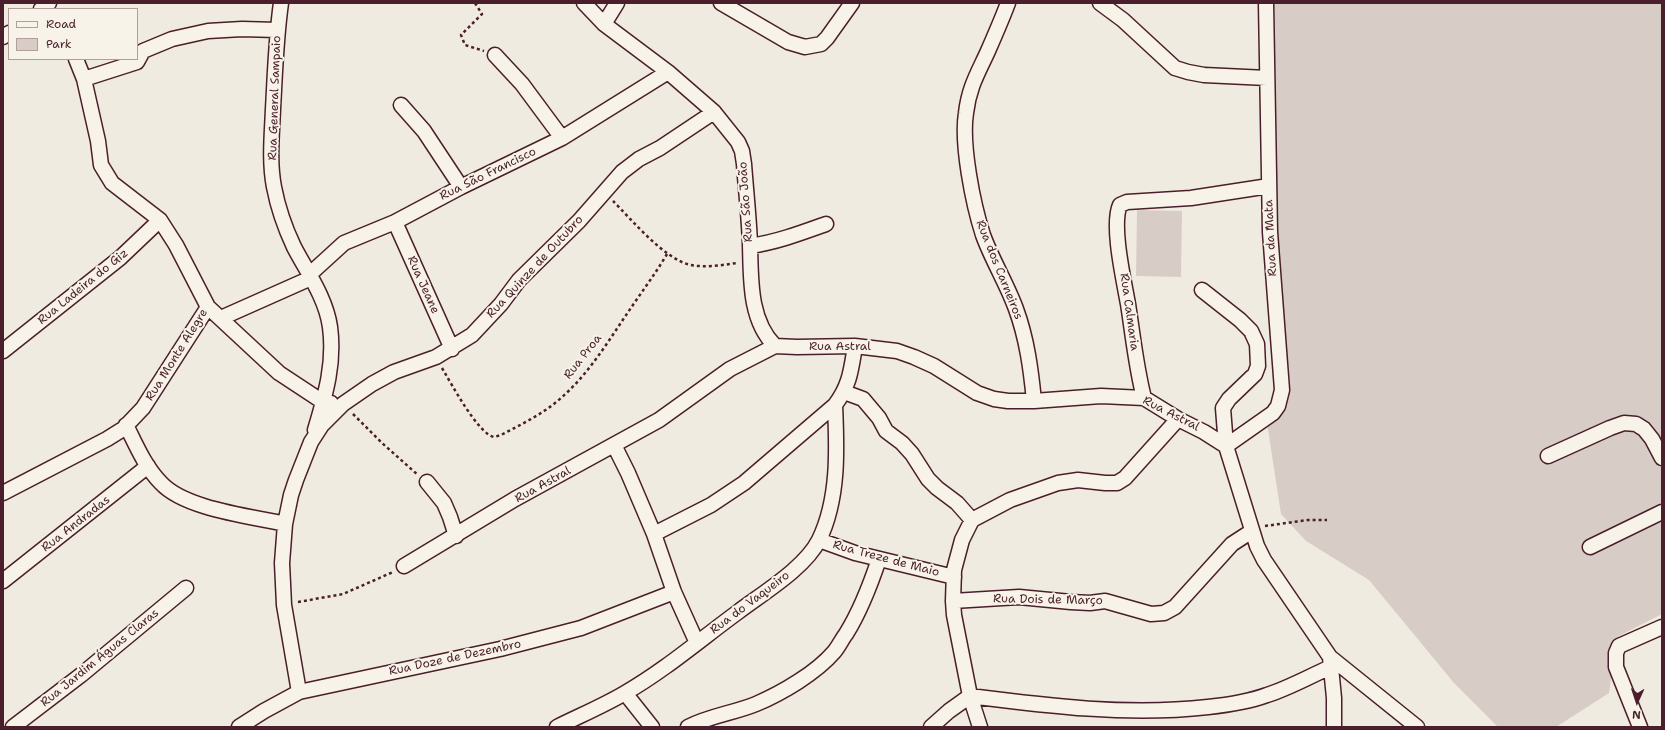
<!DOCTYPE html>
<meta charset="utf-8">
<style>
body{margin:0}
#map{position:relative;width:1665px;height:730px;overflow:hidden;background:#f0ebe0;font-family:"Shantell Sans",sans-serif}
canvas{display:block}
.frame{position:absolute;inset:0;border:4px solid #4a1f2b;pointer-events:none}
.legend{position:absolute;left:8px;top:8px;width:130px;height:52px;box-sizing:border-box;background:#f7f3e8;border:1px solid #b29e9c;margin:0;padding:5px 7px;list-style:none;font-size:12px;color:#4a1f2b}
.legend li{display:flex;align-items:center;gap:8px;height:20px}
.legend b{width:20px;border:1px solid #b29e9c}
.north{position:absolute;left:1617px;top:682px;width:40px;height:40px;-webkit-text-stroke:3px #f7f3e8;paint-order:stroke;rotate:183deg;font-size:11px;font-weight:700;line-height:16px;text-align:center;color:#4a1f2b}
.north::after{content:'';display:block;margin:auto;width:14px;height:18px;background:#4a1f2b;clip-path:polygon(50% 0,100% 100%,50% 72%,0 100%)}
</style>
<div id="map">
<canvas width="1665" height="730"></canvas>
<div class="frame"></div>
<ul class="legend">
<li><b style="height:5px;background:#f7f3e8"></b>Road</li>
<li><b style="height:11px;background:#d8cdc6"></b>Park</li>
</ul>
<div class="north">N</div>
</div>
<script>
const ctx = document.querySelector('canvas').getContext('2d');
ctx.lineJoin = 'round';
function fillPath(path, color) { ctx.fillStyle = color; ctx.fill(path, 'evenodd'); }
function strokePath(path, color, width, dash) { ctx.strokeStyle = color; ctx.lineWidth = width; ctx.lineCap = dash ? 'butt' : 'round'; ctx.setLineDash(dash || []); ctx.stroke(path); }
function drawText(font, color, halo, rows, align = 'center') {
  ctx.font = font + ' "Shantell Sans",sans-serif'; ctx.lineWidth = 4; ctx.setLineDash([]); ctx.textBaseline = 'middle'; ctx.strokeStyle = halo; ctx.fillStyle = color; for (const [text, x, y, turn = 0] of rows) {
    ctx.save(); ctx.translate(x, y); ctx.rotate((+turn || 0) * Math.PI / 180); ctx.textAlign = isNaN(turn) ? turn : align; if (halo) ctx.strokeText(text, 0, 0); ctx.fillText(text, 0, 0); ctx.restore();
  }
}
const green = new Path2D(`
 M1267,3h395v611l-45,23 -8,56 -53,34h-58l-44,-44 -85,-103 -63,-39 -25,-27 -14,-91 19,-17z
 M1137,210l45,1 -1,66 -45,-1z`);
const path = new Path2D(`
 M475,3l7,11 -21,21 4,10 19,6
 M613,201c19,19 52,59 78,64 15,3 31,0 46,-2
 M442,368c9,15 36,66 52,69l7,-2c21,-11 42,-21 60,-37 30,-26 51,-63 74,-96 11,-16 22,-31 32,-48
 M353,414l29,29 36,32
 M1265,526l43,-6h19
 M298,602l45,-8 50,-22`);
const minor = new Path2D(`
 M281,3c-5,35 -6,70 -8,106 -1,25 -4,52 1,78 4,21 11,41 20,60 13,25 32,51 36,80 5,37 -5,69 -15,103
 M584,3l20,21 64,48 46,40 24,30 4,9 2,13c2,27 5,54 6,80 1,35 -1,76 25,102
 M721,3l67,39 17,5 16,-3 6,-6 25,-35
 M1008,3c-6,16 -13,32 -20,48 -10,22 -19,36 -22,62 -5,31 7,91 17,122 9,25 24,49 33,74 11,30 15,61 18,92
 M1100,3l23,17 52,48 13,4 16,3 63,3
 M41,9l8,-6
 M604,24l13,-21
 M3,37l6,-4
 M495,55l27,29 40,54
 M84,79l53,-17 6,-11 29,-12 36,-8 34,-2 35,1
 M401,105l23,26 37,56
 M395,222l57,127
 M750,246c27,-4 51,-13 76,-22
 M310,274l34,-31 51,-21 66,-35 101,-49 106,-66
 M1202,290l38,30 11,11 6,13 1,22 -3,8 -26,25 -6,9 3,38 31,100 7,14 66,97 4,41v29
 M208,307l71,66 44,29 8,1
 M221,318l90,-40
 M3,351l117,-93 40,-38
 M844,392l19,7 16,19 7,13 16,12 10,11 16,25 9,9 20,15 15,17
 M1144,398c-8,-31 -11,-62 -16,-94 -4,-23 -17,-79 -8,-99l7,-3 64,-4 78,-12
 M126,425c10,20 19,42 35,58 24,26 89,33 124,41
 M614,445l14,28 26,61 20,58 23,51
 M1226,446l47,-33 5,-7 4,-16 -12,-158 -4,-229
 M1548,456l62,-28 14,-5 12,1 8,5 8,10 10,19
 M427,482l17,21 6,14 6,19
 M3,493l104,-54 16,-10 20,-21 65,-101 -32,-62 -16,-25 -48,-37 -11,-18 -3,-24 -14,-62 -8,-20
 M654,534l57,-29 33,-22 91,-78c15,-20 16,-35 20,-59
 M819,540l36,13 99,24
 M1590,547l72,-35
 M404,566l111,-67 144,-79 71,-51 45,-23 22,1 58,-1 42,5 17,6 20,9 43,27 17,6 14,2h26l67,-5 43,2 34,21 26,13 22,14
 M3,581l145,-115
 M953,601l66,-4 52,5 19,1 15,-2 46,13 13,-1 11,-6 57,-63 20,-13
 M1330,657l87,70
 M299,692l-15,-87 -2,-42 3,-39 6,-29 5,-15 15,-38 11,-17 21,-21 29,-20 22,-12 42,-15 36,-22 29,-31 18,-24 60,-59 43,-49 17,-13 21,-11 54,-36
 M625,693l27,34
 M970,696c78,10 158,20 238,11 19,-2 40,-5 59,-12 22,-7 43,-19 64,-28
 M13,727l68,-52 105,-87
 M239,727l25,-16 35,-19 201,-43 81,-21 93,-36
 M557,727c22,-11 46,-21 68,-34 40,-23 76,-54 113,-81 25,-19 67,-44 81,-72 20,-41 18,-91 16,-135
 M688,727c21,-11 46,-14 68,-23 26,-11 60,-31 78,-52 5,-6 8,-13 12,-18 15,-24 24,-48 33,-75
 M931,727l18,-16 21,-15
 M980,727l-10,-31 -16,-81 -1,-14 1,-31 8,-30 10,-20 38,-20 48,-17 20,-3 27,3h12l8,-5 53,-59
 M1640,727l-24,-60v-14l3,-7 43,-19`);
const streetNames = [
 ["Rua General Sampaio",275,98,-88],
 ["Rua São Francisco",488,174,-26],
 ["Rua São João",746,202,-94],
 ["Rua da Mata",1271,238,-93],
 ["Rua Quinze de Outubro",535,267,-47],
 ["Rua dos Carneiros",999,270,68],
 ["Rua Jeane",423,285,66],
 ["Rua Ladeira do Giz",83,287,-39],
 ["Rua Calmaria",1129,312,82],
 ["Rua Astral",840,347],
 ["Rua Monte Alegre",177,355,-58],
 ["Rua Proa",583,357,-52],
 ["Rua Astral",1171,414,27],
 ["Rua Astral",543,485,-29],
 ["Rua Andradas",76,524,-38],
 ["Rua Treze de Maio",886,559,15],
 ["Rua Dois de Março",1048,600,1],
 ["Rua do Vaqueiro",750,603,-37],
 ["Rua Jardim Águas Claras",100,658,-39],
 ["Rua Doze de Dezembro",455,658,-12]
];
fillPath(green, '#d8cdc6');
strokePath(minor, '#4a1f2b', 17);
strokePath(path, '#4a1f2b', 2.5, [3, 3]);
strokePath(minor, '#f7f3e8', 14);
drawText('12px', '#4a1f2b', '#f7f3e8', streetNames);
</script>
